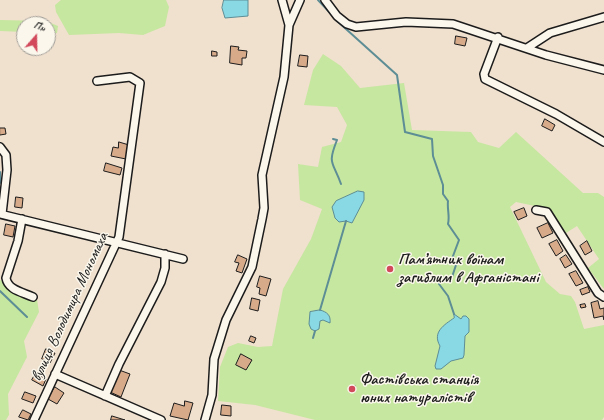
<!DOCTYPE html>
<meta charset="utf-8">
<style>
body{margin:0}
#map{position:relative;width:604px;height:420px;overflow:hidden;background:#f0e0ce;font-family:Caveat,sans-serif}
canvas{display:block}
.north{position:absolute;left:16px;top:16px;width:40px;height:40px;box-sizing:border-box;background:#fbf7ec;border:1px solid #a29f99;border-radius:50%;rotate:20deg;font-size:11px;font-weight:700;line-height:16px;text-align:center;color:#1c1c1c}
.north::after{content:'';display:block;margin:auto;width:14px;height:18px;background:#d1495b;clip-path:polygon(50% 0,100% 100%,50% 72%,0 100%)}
</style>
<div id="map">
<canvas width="604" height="420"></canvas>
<div class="north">Пн</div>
</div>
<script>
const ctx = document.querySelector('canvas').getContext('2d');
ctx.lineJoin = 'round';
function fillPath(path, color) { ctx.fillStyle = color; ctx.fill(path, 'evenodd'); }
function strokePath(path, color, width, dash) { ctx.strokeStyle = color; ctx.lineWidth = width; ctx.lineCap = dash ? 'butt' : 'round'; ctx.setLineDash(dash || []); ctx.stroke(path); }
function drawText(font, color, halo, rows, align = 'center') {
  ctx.font = font + ' Caveat,sans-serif'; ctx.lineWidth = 3; ctx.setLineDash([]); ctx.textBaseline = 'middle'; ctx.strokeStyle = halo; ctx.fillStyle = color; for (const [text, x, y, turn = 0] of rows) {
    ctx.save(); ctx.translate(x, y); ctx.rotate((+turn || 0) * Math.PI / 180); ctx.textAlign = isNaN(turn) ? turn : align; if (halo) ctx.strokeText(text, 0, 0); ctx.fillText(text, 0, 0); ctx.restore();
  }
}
const green = new Path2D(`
 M61,0h105l3,7 -4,19 -22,9 -24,-2 -50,2 -13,-23 -1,-7z
 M0,20l46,1 12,5 -1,7h-9v-9h-24v8l-24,-1z
 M323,54l18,12 19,22 44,-5 8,47 59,2 7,10 21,6 17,-16 67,61h15l6,4v92l-16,-21 11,-9 -22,-33 -11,7 -17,-24 -33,-7 -6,5 36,75 14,12 11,2 4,6 9,27 20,-4v92l-2,3h-287l-60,-15 -37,-4 2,-34 8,-20 10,-4 20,4 14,-1 11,-57 28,-50 11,-30 -22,-9 -2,-36 20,3 4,-20 19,-5 6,-17 -10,-18 -33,-2 9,-35z
 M0,280l36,13 3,19 -15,29 3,16 -19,37 1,21 -3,5h-6z`);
const water = new Path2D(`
 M224,0h24v16l-23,2 -3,-10z
 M358,191l6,1v8l-12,23 -6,-2 -7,1 -4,-4 -3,-11 4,-6z
 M320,310c7,2 11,5 10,13l-7,-3 -3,1 -1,8 -4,2 -4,-2 -2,-5 1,-12z
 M454,314l7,5 2,-3h3l3,3v13l-4,4 -1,19 -1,3 -12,3 -10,8h-5l-1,-3 5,-20c-8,-14 4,-21 14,-28z`);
const stream = new Path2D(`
 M318,0l15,16
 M336,20l61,55 8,57 27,7 1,17 10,29v9l5,7c-1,8 2,15 0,23l11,16 -6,16 3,9 -4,12 -5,2 -5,-2 -3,7 9,12 6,18
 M333,139l4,1c-10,25 -4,21 4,44
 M0,172v11
 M0,291l27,26
 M320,310l26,-89
 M313,338l2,-7`);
const building = new Path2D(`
 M456,36l11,2 -2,8 -10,-2z
 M231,46l8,1 -1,3 9,1 -1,7h-4v7l-12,-2z
 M212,51l5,1v4h-5z
 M300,55l8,1 -1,11 -9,-1z
 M545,119l10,6 -3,6 -10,-5z
 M0,128h5l1,6 -6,1z
 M119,142l10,3 -3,14 -15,-3 2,-9 5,1z
 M106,163l16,5 -2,7 -16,-4z
 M16,197l7,1 -1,10 -7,-1z
 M524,208l3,8 -9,4 -4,-8z
 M548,223l5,10 -11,5 -5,-10z
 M6,224l9,2 -2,11 -9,-2z
 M557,240l6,11 -7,5 -7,-12z
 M587,241l5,10 -7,4 -5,-9z
 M238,255l9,4 -5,14 -6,-2 3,-8 -4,-1z
 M566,255l6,9 -7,4 -5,-9z
 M576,271l7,12 -7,3 -7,-12z
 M260,276l11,3 -5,17 -7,-2 1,-6 -3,-1z
 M588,287l2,5 -8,3 -2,-5z
 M252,298l8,2 -2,11 -8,-2z
 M598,301l2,8 4,-1v12l-1,-4 -9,2 -3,-15z
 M585,304l1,3 -5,1 -1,-3z
 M251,336l5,2 -2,5 -5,-2z
 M46,349l9,4 -5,10 -8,-4z
 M241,354l11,6 -6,10 -10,-5z
 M119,370l11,4 -9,23 -11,-5z
 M36,373l10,6 -3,7 -11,-6z
 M355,386v5h-6v-4z
 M55,387l9,6 -7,11 -9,-5z
 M25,392l11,4 -3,7 -11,-4z
 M185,401l8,2 -5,17 -18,-4 4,-13 10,3z
 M222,405l9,1v10l-10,-1z
 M23,410l8,4 -3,6 -9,-3z
 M112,416l13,4h-14z`);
const minor = new Path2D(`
 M325,0l12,16 10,8 9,3 50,-5 47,2 93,31 58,15
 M289,25l11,-25
 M498,37l-14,37 1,5 71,35 48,28
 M527,48l23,-15 54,-16
 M0,147l6,8 1,15 -5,44
 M536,210l11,2 51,81 6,4
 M0,214l183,45
 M22,219l-4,22 -12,37c2,12 16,14 27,19
 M55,374l106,46
 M105,396l14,-32 42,-82 4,-14v-14
 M34,420l85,-183 21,-154 -10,-6 -33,4
 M205,420l7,-25 2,-36 12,-39 26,-53 10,-48 2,-11 -2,-33 22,-98 5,-52 -7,-25`);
const markers = [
 [390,269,4,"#d1495b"],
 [352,389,4,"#d1495b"]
];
const poiNames = [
 ["Пам’ятник воїнам",398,260],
 ["загиблим в Афганістані",398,278],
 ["Фастівська станція",360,380],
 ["юних натуралістів",360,398]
];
const streetNames = [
 ["вулиця Володимира Мономаха",70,307,-65]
];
fillPath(green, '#c6e7a0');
fillPath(water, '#89d9e5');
strokePath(water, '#5d8d95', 1);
strokePath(stream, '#5d8d95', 2);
fillPath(building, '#d7aa89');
strokePath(building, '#1c1c1c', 1);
strokePath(minor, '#1c1c1c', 10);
strokePath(minor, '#fbf7ec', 7);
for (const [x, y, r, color] of markers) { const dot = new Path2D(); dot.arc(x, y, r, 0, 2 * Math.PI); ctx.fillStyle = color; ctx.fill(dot); strokePath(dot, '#fbf7ec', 1.5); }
drawText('bold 16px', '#1c1c1c', '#fbf7ec', poiNames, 'left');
drawText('16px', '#1c1c1c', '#fbf7ec', streetNames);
</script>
